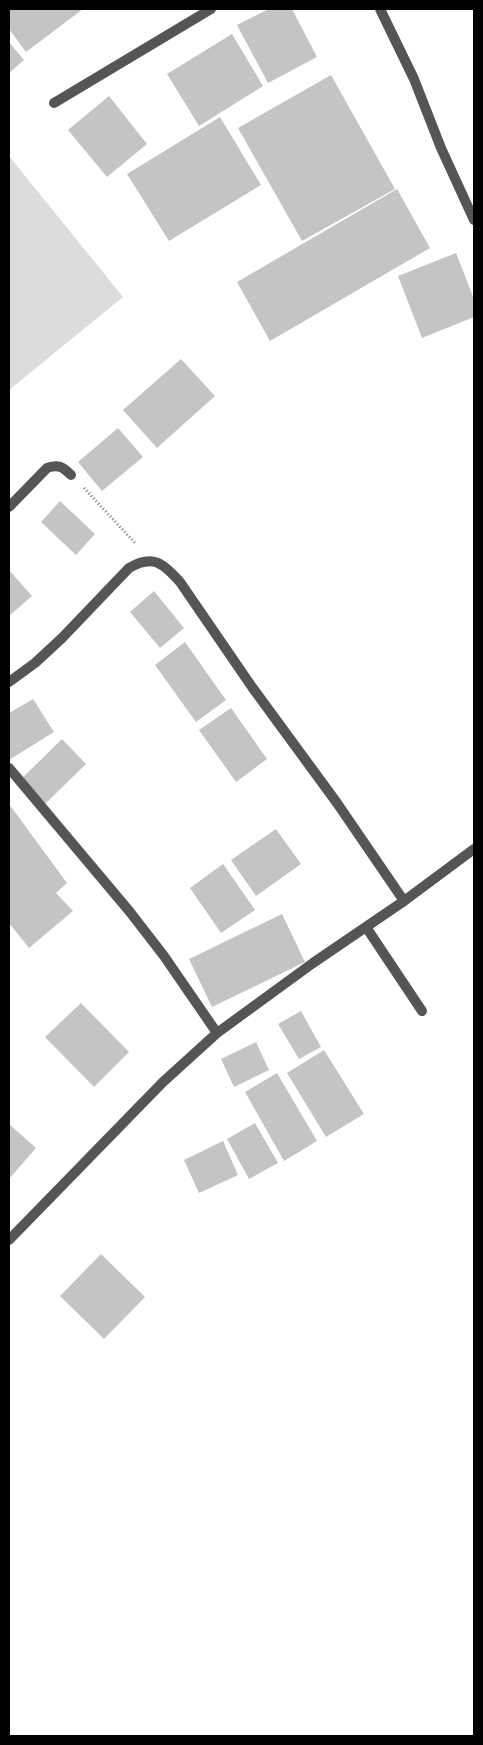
<!DOCTYPE html>
<style>
body{margin:0}
#map{position:relative;width:483px;height:1745px;overflow:hidden;background:#fff;font-family:Lato,sans-serif}
canvas{display:block}
.frame{position:absolute;inset:0;border:10px solid #000;pointer-events:none}
</style>
<div id="map">
<canvas width="483" height="1745"></canvas>
<div class="frame"></div>
</div>
<script>
const ctx = document.querySelector('canvas').getContext('2d');
ctx.lineJoin = 'round';
function fillPath(path, color) { ctx.fillStyle = color; ctx.fill(path, 'evenodd'); }
function strokePath(path, color, width, dash) { ctx.strokeStyle = color; ctx.lineWidth = width; ctx.lineCap = dash ? 'butt' : 'round'; ctx.setLineDash(dash || []); ctx.stroke(path); }
const green = new Path2D(`
 M9,156l114,141 -114,93z`);
const building = new Path2D(`
 M12,9h71l-57,43 -17,-23v-18z
 M269,9h23l25,48 -49,26 -31,-58z
 M232,34l31,52 -64,40 -32,-52z
 M9,42l15,18 -15,13z
 M331,75l64,114 -93,52 -64,-113z
 M109,96l38,48 -40,33 -39,-47z
 M220,117l41,68 -92,56 -42,-67z
 M397,189l33,59 -160,93 -33,-59z
 M456,253l18,46v18l-52,21 -24,-62z
 M181,359l34,37 -58,52 -34,-38z
 M118,428l25,29 -41,34 -24,-29z
 M60,501l35,33 -19,21 -35,-33z
 M9,570l23,26 -23,20z
 M154,591l30,37 -24,20 -30,-36z
 M185,642l41,58 -30,22 -41,-57z
 M33,699l21,33 -45,28v-47z
 M231,708l36,51 -31,23 -37,-52z
 M62,739l24,25 -41,40 -24,-25z
 M9,804l58,79 -11,10 17,18 -44,37 -20,-25z
 M276,829l25,35 -45,32 -25,-36z
 M223,864l32,46 -34,23 -31,-45z
 M282,914l23,48 -93,45 -23,-48z
 M81,1003l48,49 -35,35 -49,-50z
 M301,1011l20,36 -22,12 -21,-35z
 M256,1042l13,28 -35,17 -13,-28z
 M324,1050l40,64 -38,23 -39,-64z
 M277,1073l40,68 -33,20 -39,-69z
 M255,1123l23,40 -29,16 -22,-40z
 M9,1124l27,24 -27,31z
 M223,1141l15,34 -39,18 -15,-33z
 M101,1254l44,43 -41,42 -44,-43z`);
const path = new Path2D(`
 M84,488l52,56`);
const minor = new Path2D(`
 M380,9l34,70 27,69 33,72
 M54,103l157,-94
 M9,507l38,-39c12,-4 16,-1 24,7
 M9,682l26,-19 27,-25 67,-70c24,-14 34,-5 51,14l72,105 85,116 67,98
 M9,768l121,144 34,44 53,77
 M366,927l56,84
 M9,1240l154,-158 54,-49 96,-70 91,-62 70,-52`);
fillPath(green, '#dcdcdc');
fillPath(building, '#c4c4c4');
strokePath(path, '#777', 3, [1, 2.5]);
strokePath(minor, '#555', 10);
</script>
